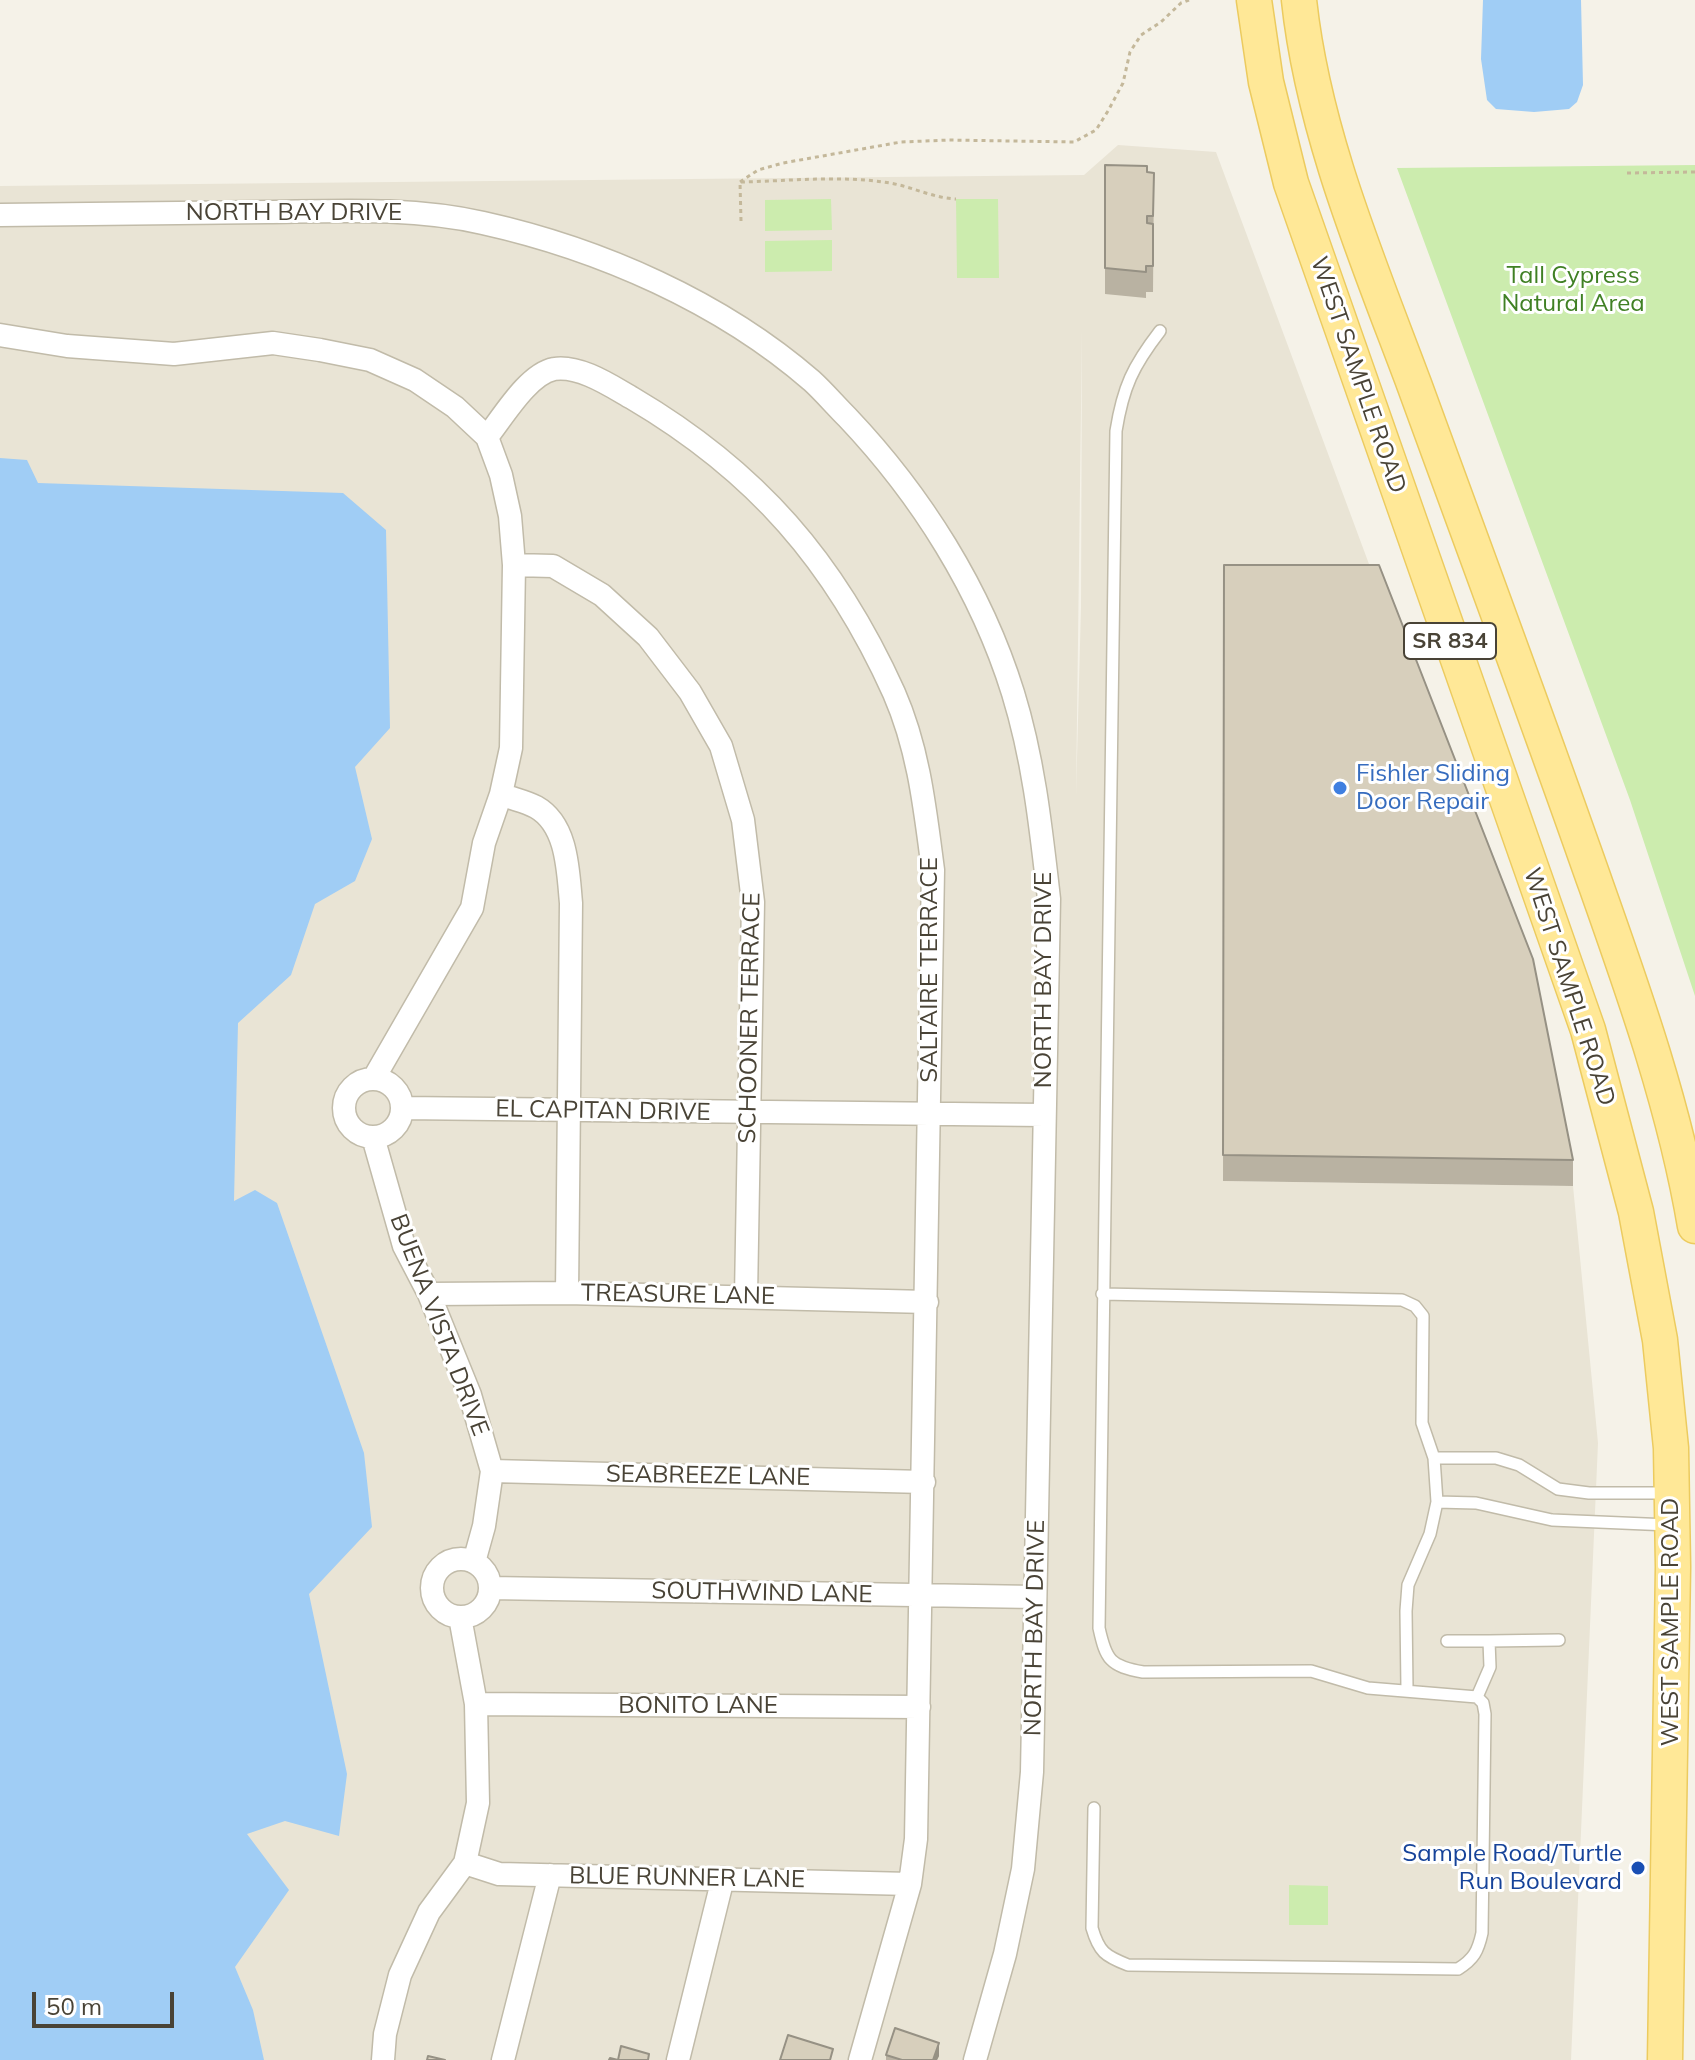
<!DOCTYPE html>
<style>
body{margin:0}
#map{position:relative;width:1695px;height:2060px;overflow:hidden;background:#f5f2e8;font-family:Mulish,sans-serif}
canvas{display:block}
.scale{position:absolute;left:32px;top:1992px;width:142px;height:36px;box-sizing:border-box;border:4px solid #494336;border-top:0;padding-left:10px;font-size:24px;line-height:28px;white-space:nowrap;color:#494336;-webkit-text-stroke:6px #fff;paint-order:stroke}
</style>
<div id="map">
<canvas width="1695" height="2060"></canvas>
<div class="scale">50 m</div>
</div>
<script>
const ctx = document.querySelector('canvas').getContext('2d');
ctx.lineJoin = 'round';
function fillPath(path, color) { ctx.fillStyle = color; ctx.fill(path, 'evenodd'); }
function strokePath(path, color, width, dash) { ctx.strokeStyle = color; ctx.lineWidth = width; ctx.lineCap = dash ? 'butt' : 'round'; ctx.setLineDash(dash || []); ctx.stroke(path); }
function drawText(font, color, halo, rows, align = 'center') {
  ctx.font = font + ' Mulish,sans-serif'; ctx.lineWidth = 6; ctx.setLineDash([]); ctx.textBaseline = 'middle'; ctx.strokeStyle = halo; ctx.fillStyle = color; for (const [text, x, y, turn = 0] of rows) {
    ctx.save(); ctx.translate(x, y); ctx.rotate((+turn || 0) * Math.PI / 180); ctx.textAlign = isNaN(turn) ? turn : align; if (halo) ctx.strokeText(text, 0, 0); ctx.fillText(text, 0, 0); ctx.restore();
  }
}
const residential = new Path2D(`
 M1118,145l98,7 163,439 -156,590 350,5 25,257 -27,617h-1571v-1874l1084,-11zM1082,330l-1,277 -5,189z`);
const green = new Path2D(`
 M1695,165v831l-65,-196 -233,-632z
 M831,199l1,31 -67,1v-31z
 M956,199h42l1,79h-42z
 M832,240v31l-67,1v-31z
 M1289,1885l39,1v39h-39z`);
const water = new Path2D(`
 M1483,0h98l2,85 -6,17 -8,7 -35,3 -38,-3 -9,-9 -6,-41z
 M0,458l27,2 11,23 305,10 43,37 4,198 -35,39 17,72 -17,42 -40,23 -24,71 -53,48 -4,178 21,-11 22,13 87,250 8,74 -63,67 38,180 -8,62 -54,-15 -38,13 42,56 -54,77 18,43 11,50h-264z`);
const path = new Path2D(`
 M1627,173l68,-1
 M740,182l18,-12 25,-7 118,-21 48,-2 125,2 22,-12 12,-19 15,-28 7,-31 11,-17 20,-13 20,-19 8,-3
 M741,221l-1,-39c49,-1 102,-7 150,1 23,4 43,15 66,16`);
const service = new Path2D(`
 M1102,1294l300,6 13,6 8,10 -1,107 12,35 3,44 -7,32 -22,51 -2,26 1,78
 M1434,1458h62l23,7 39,24 31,4h78
 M1437,1502l39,1 76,17 117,5
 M1447,1641h42l1,26 -13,30
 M1489,1641l70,-1
 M1094,1808l-2,120c7,24 13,28 36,37l330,4c16,-10 20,-18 24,-36l3,-219 -2,-11 -6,-6 -109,-9 -57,-17 -168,1c-33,-6 -37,-12 -44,-44l17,-1197c7,-44 17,-65 44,-100`);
const minor = new Path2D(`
 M0,215c89,-1 178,-2 267,-3 72,-1 145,-5 216,11 117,26 238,79 329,158 12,11 23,24 35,36 74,78 134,173 166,276 21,68 28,136 36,206l-17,873 -9,97 -18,85 -30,106
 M0,335l67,11 107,8 99,-11 47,7 50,10 45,20 40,27 32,30 14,38 9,41 4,49 -3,183 -10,46 -17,49 -12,65 -98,170
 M487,437c16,-20 41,-63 67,-68 26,-4 57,17 78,29 124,73 203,164 262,295 25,57 31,116 39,177l-17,969 -6,45 -50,176
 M514,565l39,1 49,29 46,42 42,55 31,54 22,74 10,82 -7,394
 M501,794c11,5 24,7 35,13 32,18 32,65 35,96l-4,390
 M344 1108a29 29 0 1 1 58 0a29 29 0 1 1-58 0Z
 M402,1108l642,7
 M373,1137l31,109 25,48 41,101 22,76 -8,55 -10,36
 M429,1294l138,-1 360,9
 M492,1471l432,11
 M432 1588a29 29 0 1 1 58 0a29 29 0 1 1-58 0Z
 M490,1588l545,9
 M476,1704l443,3
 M465,1863l34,11 411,10
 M383,2060l2,-26 15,-59 29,-63 36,-49 13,-60 -2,-99 -16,-87
 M503,2060l47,-185
 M678,2060l45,-182`);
const primary = new Path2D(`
 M1254,0l12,82 25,101 297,847 48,182 24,128 11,108 2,119 -8,493
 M1299,0c14,132 69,261 115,384 58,159 117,317 173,476 42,119 87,241 108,366`);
const wall = new Path2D(`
 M1105,165l49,8 -1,119h-7v6l-41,-4z
 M1224,565l349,595v26l-350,-5z
 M886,2055l53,1 -2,4h-51z`);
const shadedWall = new Path2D(`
 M939,2043v13l-2,4h-4z`);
const building = new Path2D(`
 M1105,165l42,1v6l7,1 -1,43h-6v7l6,1v42h-7v6l-41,-4z
 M1224,565h155l154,394 40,201 -350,-5z
 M895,2028l44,15 -6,17h-31l-16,-5z
 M788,2035l45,14 -3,11h-50z
 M621,2046l28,8 -1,6h-39l1,-2 8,2z
 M428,2056l17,4h-18z`);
const markers = [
 [1340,788,8,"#3f7fe0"],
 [1638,1868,8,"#1a4fb4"]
];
const shields = [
 [1450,641,92]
];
const shieldNames = [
 ["SR 834",1450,641]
];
const streetNames = [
 ["NORTH BAY DRIVE",294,213],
 ["WEST SAMPLE ROAD",1358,375,71],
 ["SALTAIRE TERRACE",930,970,-90],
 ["NORTH BAY DRIVE",1044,980,-90],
 ["WEST SAMPLE ROAD",1569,987,72],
 ["SCHOONER TERRACE",750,1018,-89],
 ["EL CAPITAN DRIVE",603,1111,1],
 ["TREASURE LANE",678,1295,1],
 ["BUENA VISTA DRIVE",439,1325,69],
 ["SEABREEZE LANE",708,1476,1],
 ["SOUTHWIND LANE",762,1593,1],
 ["WEST SAMPLE ROAD",1671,1622,-90],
 ["NORTH BAY DRIVE",1035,1628,-89],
 ["BONITO LANE",698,1706],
 ["BLUE RUNNER LANE",687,1878,1]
];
const parkNames = [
 ["Tall Cypress",1573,276],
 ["Natural Area",1573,304]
];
const shopNames = [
 ["Fishler Sliding",1356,774],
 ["Door Repair",1356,802]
];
const transitNames = [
 ["Sample Road/Turtle",1622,1854],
 ["Run Boulevard",1622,1882]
];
fillPath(residential, '#e9e4d5');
fillPath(green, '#ccecae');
fillPath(water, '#a0cdf5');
strokePath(service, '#c1bba9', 14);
strokePath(minor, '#c1bba9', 25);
strokePath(primary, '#eccb5f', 37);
strokePath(path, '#c4b89a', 3, [4, 4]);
strokePath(service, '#fff', 11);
strokePath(minor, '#fff', 22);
strokePath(primary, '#ffe897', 34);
fillPath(wall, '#b9b2a2');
fillPath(shadedWall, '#969184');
fillPath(building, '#d7cfbc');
strokePath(building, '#969184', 2);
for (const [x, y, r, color] of markers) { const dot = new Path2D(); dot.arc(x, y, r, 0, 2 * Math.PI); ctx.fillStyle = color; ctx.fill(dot); strokePath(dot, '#fff', 3); }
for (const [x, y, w] of shields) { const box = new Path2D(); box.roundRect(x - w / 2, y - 18, w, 36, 6); ctx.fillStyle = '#fff'; ctx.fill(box); strokePath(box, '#494336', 2); }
drawText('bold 22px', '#494336', null, shieldNames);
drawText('24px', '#494336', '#fff', streetNames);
drawText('24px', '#408024', '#fff', parkNames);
drawText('24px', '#366cbe', '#fff', shopNames, 'left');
drawText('24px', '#164399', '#fff', transitNames, 'right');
</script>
